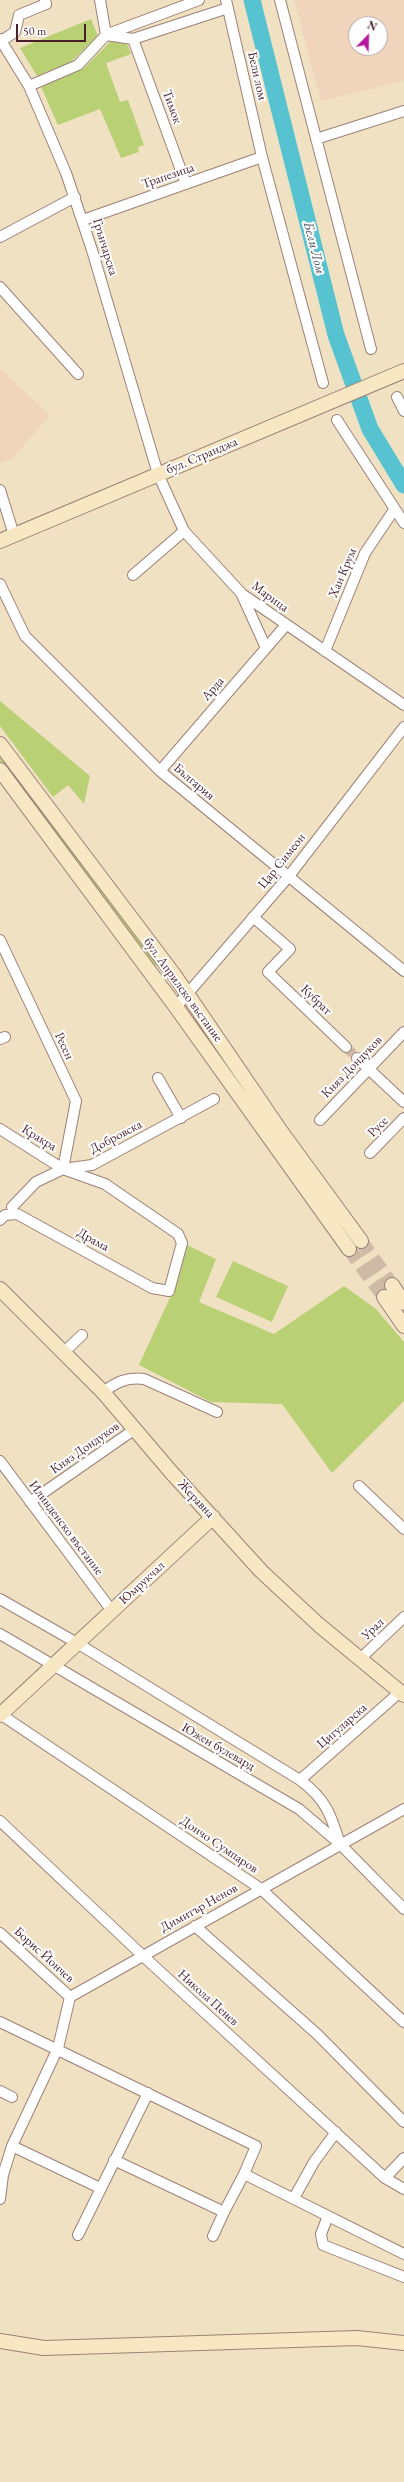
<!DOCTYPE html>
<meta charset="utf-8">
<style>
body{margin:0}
#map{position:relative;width:404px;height:2482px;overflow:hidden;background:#f0e1c3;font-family:"EB Garamond",serif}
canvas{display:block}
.north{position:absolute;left:348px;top:16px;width:40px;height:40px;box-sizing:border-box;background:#fff;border:1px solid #b7a5aa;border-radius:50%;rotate:23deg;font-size:11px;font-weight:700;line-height:16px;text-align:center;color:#4a1f2b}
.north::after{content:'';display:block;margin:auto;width:14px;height:18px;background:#b5179e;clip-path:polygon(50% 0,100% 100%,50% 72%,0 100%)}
.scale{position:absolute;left:16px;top:24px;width:70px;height:18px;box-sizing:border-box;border:2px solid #4a1f2b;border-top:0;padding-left:5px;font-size:12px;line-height:14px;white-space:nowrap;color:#4a1f2b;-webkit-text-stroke:3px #fff;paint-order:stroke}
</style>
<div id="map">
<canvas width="404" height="2482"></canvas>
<div class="north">N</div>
<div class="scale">50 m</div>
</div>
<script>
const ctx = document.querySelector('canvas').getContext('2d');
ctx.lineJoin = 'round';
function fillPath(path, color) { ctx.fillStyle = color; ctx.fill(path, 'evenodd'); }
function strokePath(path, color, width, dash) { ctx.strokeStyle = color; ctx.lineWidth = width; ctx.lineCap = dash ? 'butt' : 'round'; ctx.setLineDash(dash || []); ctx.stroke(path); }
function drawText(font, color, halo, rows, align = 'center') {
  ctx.font = font + ' "EB Garamond",serif'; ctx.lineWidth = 4; ctx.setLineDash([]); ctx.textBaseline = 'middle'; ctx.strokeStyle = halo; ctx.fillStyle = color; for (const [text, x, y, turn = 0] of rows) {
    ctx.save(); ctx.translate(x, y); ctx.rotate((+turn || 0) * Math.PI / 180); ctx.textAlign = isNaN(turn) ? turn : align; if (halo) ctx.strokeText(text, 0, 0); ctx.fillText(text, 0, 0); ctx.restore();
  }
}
const built = new Path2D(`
 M294,0h110v81l-83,20zM356,24h24v24h-24z
 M0,369l50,46 -37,43 -13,5z`);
const green = new Path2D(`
 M91,19l7,17 -27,26 -34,14 -17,-28z
 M112,40l15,4 4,10 -25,9 14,39 8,-2 16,45 -6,2 1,5 -18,6 -21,-49 -42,16 -17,-38 43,-19z
 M0,701l90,75 -6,28 -16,-19 -15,12 -53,-71z
 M0,757l157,207 -2,3 -155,-206z
 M187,1245l29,14 -17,43 75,32 70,-48 32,23 28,33v59l-72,72 -50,-69 -71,-2 -72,-37 33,-72z
 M233,1261l55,25 -16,36 -56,-25z`);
const river = new Path2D(`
 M252,0l84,335 34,94 34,56`);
const streetTunnel = new Path2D(`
 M346,1047l11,11`);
const secondaryTunnel = new Path2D(`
 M361,1241l31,44
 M349,1249l35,48`);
const street = new Path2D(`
 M226,0l36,157 61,226
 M280,0l91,349
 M108,34l91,-34
 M106,35l27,4 95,-31
 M0,39l29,47 37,87 26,77 66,224 26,57 58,63 162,111
 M133,39l53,145
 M1,41l14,-9 4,-17 27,-11 -1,-4
 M29,86l49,-21 28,-30 -6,-35
 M316,139l88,-28
 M83,220l179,-63
 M0,237l75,-40
 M0,287l78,87
 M397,397l7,14
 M337,420l67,103
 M0,490l14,45
 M133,575l51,-44
 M0,584l25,52 135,135 244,200
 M242,595l24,53
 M325,651l40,-98 29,-43
 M160,771l126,-146
 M253,917l37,32 -22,23 78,75
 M0,940l76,161 -13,68
 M176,1007l113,-131 115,-149
 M0,1039l5,-2
 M357,1058l47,44
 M158,1078l23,40
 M320,1120l84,-88
 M0,1129l63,40 42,15 73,50 4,9 -13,48 -17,-3 -135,-74 -12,1 -5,5
 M370,1153l34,-35
 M12,1207l24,-25 27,-13 29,-4 122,-66
 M64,1352l18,-17
 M103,1392c14,-10 23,-15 41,-13l73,33
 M0,1461l112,150
 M359,1486l45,43
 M30,1502l105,-73
 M0,1599l77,44 223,137c26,19 31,35 40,64
 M0,1634l299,175 41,35 64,65
 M360,1659l44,-42
 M0,1714l261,175 143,133
 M300,1780l100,-88
 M0,1821l142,134 243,223 19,11
 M195,1926l122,108 87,88
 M0,1933l70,64
 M70,1997l334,-188
 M0,2022l256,124 -12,28
 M0,2091l12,6
 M12,2146l88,42
 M114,2160l110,52 20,-38 160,80
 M385,2178l19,-20
 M294,2198l20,-36 22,-30
 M0,2199l3,-24 9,-29 46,-98 12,-51
 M328,2216l-7,18 2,11 81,32
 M78,2235l70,-142
 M213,2236l11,-24`);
const secondary = new Path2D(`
 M0,541l404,-170
 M0,744l175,232 107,157 79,108
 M0,770l176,237 173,242
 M392,1285l12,18
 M0,1289l103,103 68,80 90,99 58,54 85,70
 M384,1297l20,29
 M0,1715l213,-198
 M0,2341l44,7 313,-10 47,5`);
const streetNames = [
 ["Бели лом",257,76,77],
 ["Тимок",172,107,70],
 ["Трапезица",168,176,-19],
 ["Грънчарска",105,247,73],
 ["бул. Странджа",202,456,-23],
 ["Хан Крум",343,573,-67],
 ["Марица",270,597,36],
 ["Арда",213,689,-49],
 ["България",194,782,40],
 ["Цар Симеон",282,861,-51],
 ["бул. Априлско въстание",183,990,54],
 ["Кубрат",316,1000,44],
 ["Ресен",64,1046,65],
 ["Княз Дондуков",352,1067,-46],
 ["Русе",378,1127,-46],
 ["Добровска",116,1137,-28],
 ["Кракра",39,1138,32],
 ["Драма",93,1240,29],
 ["Княз Дондуков",85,1448,-35],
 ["Жеравна",196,1499,47],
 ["Илинденско въстание",66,1528,53],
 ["Юмрукчал",142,1583,-43],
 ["Урал",373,1629,-44],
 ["Цигуларска",342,1726,-41],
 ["Южен булевард",218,1747,30],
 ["Дончо Сумпаров",219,1845,34],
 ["Димитър Ненов",199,1908,-29],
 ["Борис Йончев",44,1955,42],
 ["Никола Пенев",208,1998,42]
];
const waterNames = [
 ["Бели Лом",314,248,76]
];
fillPath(built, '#f0d5bc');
fillPath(green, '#b9d074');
strokePath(river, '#57c3d1', 17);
strokePath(streetTunnel, '#cfbaa5', 10, [10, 5]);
strokePath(secondaryTunnel, '#cfbaa5', 14, [14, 7]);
strokePath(street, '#9d8077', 12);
strokePath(secondary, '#9d8077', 16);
strokePath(street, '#fff', 10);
strokePath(secondary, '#f8e7c3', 14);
drawText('13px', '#4a1f2b', '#fff', streetNames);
drawText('italic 14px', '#4f5865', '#fff', waterNames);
</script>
